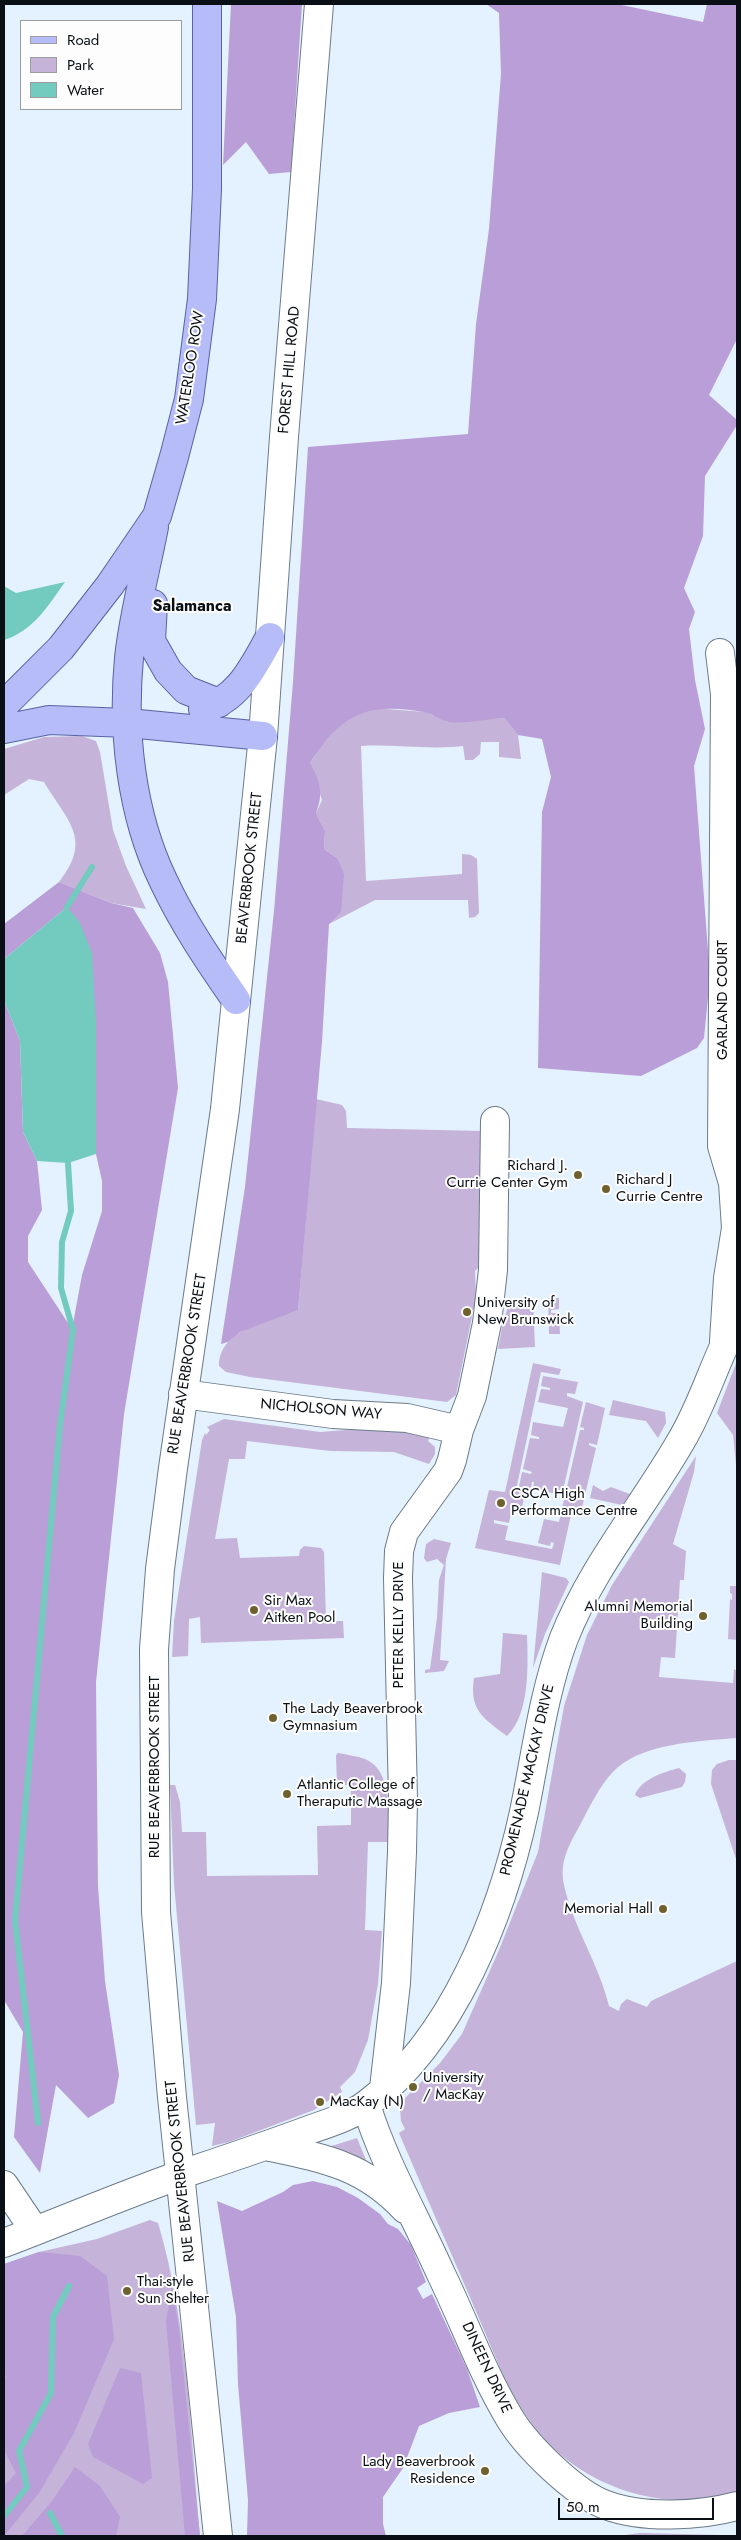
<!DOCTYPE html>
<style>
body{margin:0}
#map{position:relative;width:741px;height:2540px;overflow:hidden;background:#e4f1fe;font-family:Jost,sans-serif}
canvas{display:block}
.frame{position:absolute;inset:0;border:5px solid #090f14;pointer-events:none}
.legend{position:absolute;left:20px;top:20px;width:162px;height:90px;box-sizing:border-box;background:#fdfdfd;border:1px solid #9b9ea0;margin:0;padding:6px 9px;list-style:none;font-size:15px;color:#090f14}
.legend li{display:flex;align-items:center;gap:10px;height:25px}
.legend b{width:25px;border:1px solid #9b9ea0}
.scale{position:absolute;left:558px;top:2498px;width:156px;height:22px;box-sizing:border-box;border:2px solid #090f14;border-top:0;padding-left:6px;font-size:15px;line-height:18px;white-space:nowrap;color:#090f14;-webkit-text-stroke:4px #fdfdfd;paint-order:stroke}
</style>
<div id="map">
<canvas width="741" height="2540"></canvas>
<div class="frame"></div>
<ul class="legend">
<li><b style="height:6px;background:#b5bcf7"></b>Road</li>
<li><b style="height:14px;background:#c5b3d9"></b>Park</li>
<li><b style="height:14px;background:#73cabf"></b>Water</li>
</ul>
<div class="scale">50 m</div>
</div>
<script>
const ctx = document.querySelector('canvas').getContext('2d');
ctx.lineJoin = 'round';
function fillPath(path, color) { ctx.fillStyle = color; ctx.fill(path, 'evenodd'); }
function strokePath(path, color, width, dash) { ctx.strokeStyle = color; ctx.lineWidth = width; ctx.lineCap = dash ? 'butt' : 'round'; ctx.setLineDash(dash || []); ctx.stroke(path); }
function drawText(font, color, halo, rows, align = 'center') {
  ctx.font = font + ' Jost,sans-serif'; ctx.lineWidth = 4; ctx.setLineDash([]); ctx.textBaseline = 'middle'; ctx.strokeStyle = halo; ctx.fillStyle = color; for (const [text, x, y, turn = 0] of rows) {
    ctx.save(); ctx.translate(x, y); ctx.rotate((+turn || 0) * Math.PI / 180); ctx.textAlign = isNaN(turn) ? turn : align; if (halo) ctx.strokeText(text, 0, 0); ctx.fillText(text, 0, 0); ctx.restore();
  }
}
const green = new Path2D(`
 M374,708l51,4 22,10 59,-4 12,17 3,24 -22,-2v-15h-18l-1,12 -7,6h-8l-2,-14c-33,4 -69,-2 -102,0l5,135 96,-7v-20l9,1 6,4 2,54 -4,4 -6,1 -1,-18h-93l-46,24 8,-66 -13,-9 1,-18 -9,-18 6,-13 -12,-37 12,-18 24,-26z
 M82,736l14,5 4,11 13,78 13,36 20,43 -35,-6 -52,-21c34,-43 9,-60 -15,-100l-15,-3 -25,16v-46l40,-12z
 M316,1099l26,6 4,6 1,17 136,3 -4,136 -4,4 1,26 -20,98 -9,7 -197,-25 -24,-5 -7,-6c0,-37 51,-46 79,-56z
 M548,1298h11v11l-8,1v3h8l1,21h-11z
 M533,1302l2,45 -37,2 5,-27 6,-18z
 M737,1361v113l-4,-39 -16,-22z
 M533,1363l28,6 -2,6 -18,-3 -25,118 10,2 -5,18 -9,-1 -3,14 -15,-3v3l14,3 -3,14 47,9 2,-6 -3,-1 -1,4 -12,-3 6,-24 15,3 7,-31h4v-3l-3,-1 13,-57h4v-2l-4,-1 6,-25 19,6 -8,37 -8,-2v2l7,3 -15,64 -9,-2 -12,55 -85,-17 14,-58 16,2z
 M543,1376l35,6 -3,12 -8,-1v3l16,6 -21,93 -29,-6 1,-7h-2l-1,7 -12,-2 3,-15 9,2 1,-2 -9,-3 7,-31 9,1v-2l-8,-2 2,-13 30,5 5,-19 -30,-6 3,-13 9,1v-2l-9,-2z
 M613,1400l52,12 1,11 -8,15 -12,-17 -37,-6z
 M224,1419l96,13 52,-4 28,1 30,7 -2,5 7,6v7l-6,10 -35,-12 -64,-1 -83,-10 -2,18h-16l-14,80 22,-1 3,20 59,-2 1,-6 4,-4 17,2 3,4 2,69h17l1,17 -143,5 -1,-26 -11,2 -1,37 -16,1 2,-36 28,-181 3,-7 1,2 4,-5 -3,-3z
 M696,1456l-2,16 -21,72 13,7 -2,29h-4l-5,78 -14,-1 -2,20 74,6 1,-14 3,2v67c-37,3 -99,5 -125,35 -13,14 -23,35 -32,52 -11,20 -21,37 -16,60 9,42 35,79 45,121l10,5 2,-7 6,-5 20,8 4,-6 86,-40v531c-73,24 -160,-6 -205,-68 -24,-32 -38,-71 -54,-108 -26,-61 -53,-122 -79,-183l6,-4 -4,-8 -1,-12 5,-11 35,-35 22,-29 37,-84 39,-98 26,-146 23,-71 25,-50z
 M593,1485l10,6 8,-4 19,7 -8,11 -32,-7z
 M434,1539l17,4 -5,16 -6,101 9,1 -5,10 -19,2v-3l5,-1 7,-51 2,-38 5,-15 -7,-6 -10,3 -3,-4 2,-14z
 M542,1572l24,6 3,4 -24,52 -12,34z
 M730,1586h7v54l-9,-1 2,-40 2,1v-6l-2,-1z
 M503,1633l24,2c1,30 3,79 -20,101 -24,-18 -38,-26 -33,-58l26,-4z
 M338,1753c9,2 19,3 27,6 28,11 24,58 23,83h-20l-3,88 17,1 -4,53 -10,56 -13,32 -15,15 2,5 -28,18 -85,32 -17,4 3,-23 -19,2 -22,-241 -4,-99h5l5,17 2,30h24l1,44 111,-1 -1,-49 34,-1v-40h-14l-1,-30z
 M729,1760h8v102l-26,-78 1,-14 5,-6z
 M679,1768l7,6 -1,8 -3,5 -42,11 -5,-3c6,-16 29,-23 44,-27z
 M357,2138l11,27 -43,-17z
 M150,2220l8,3c29,96 33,213 42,313h-196v-272l35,-12 58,-13z
 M640,2533l81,2 -104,1z`);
const forest = new Path2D(`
 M231,4h71l-11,168 -22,2 -23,-32 -23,23z
 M486,4h131l86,18 4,-18h30v335l-28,56 28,25v5l-32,51 -2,60 -19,52 11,24 -6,17 6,51 10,49 -11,37 16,211 -6,61 -7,10 -56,28 -103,-8 4,-256 9,-35 -9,-38 -24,-4 -13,-17c-16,1 -41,6 -57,4 -9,-2 -17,-9 -25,-10 -59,-10 -81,3 -113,51 10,18 14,30 6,50l9,18 -1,18 13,9 7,16 -3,38 -12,12 -7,118 -24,268 -58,22 -12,10 -7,2 24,-157 29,-276 19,-229 15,-235 160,-13 8,-110 13,-95 12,-155 -2,-61z
 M59,882l52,21 22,5 27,45 8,29 10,106 -54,326 -28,268 2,204 7,95 14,94 -5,28 -26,15 -32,-33 -16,88 -26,-36 9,-105 -19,-32v-1000l16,41 3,91 14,29 5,49 -14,26v26l44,67 10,-54 20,-64v-30l-6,-27v-130l-29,-117 -63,52v-35z
 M313,2181l24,6 21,11 22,16 8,10 10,5 13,16 15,37 -9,6 6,11 9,-5 35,75 13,38 -31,6 -30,13 -16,42 -20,29v27l3,12h-139l1,-36 -10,-116 -2,-67 -19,-116 25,10 41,-19 10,-7z
 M39,2252l41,4 27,20 7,63 -40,94 -35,60 -35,43v-50l12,-13 -12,-23v-68l2,-6 -2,-2v-110z
 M172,2287l7,41 21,208h-15l-19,-215z
 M120,2368l21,5 11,105 -9,6 -50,-27 -5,-13z
 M75,2467l25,19 20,31 -4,19h-94l30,-35z`);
const water = new Path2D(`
 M65,582c-17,24 -32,49 -61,58v-54l12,7z
 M67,907l12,14 13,32 4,71v130l-28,9 -31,-2 -14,-29 -3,-91 -16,-41v-41z`);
const stream = new Path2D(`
 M67,907l25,-40
 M38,2123l-23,-203 45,-495 13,-95 -12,-42 1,-46 9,-31 -3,-48
 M50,2513l12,23
 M4,2516l23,-29 -8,-36 32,-58 2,-76 16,-31`);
const minor = new Path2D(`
 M720,653l5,41 -3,452 11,37 3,45 -8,50 -4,63
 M183,1394l150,20 74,4 52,12
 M384,2088l12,-105 6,-131 1,-52 -5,-222 1,-27 5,-19 44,-61 4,-11 7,-30 13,-34 15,-73 6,-53 2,-149
 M366,2105c18,58 50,113 75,169 23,47 41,98 68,143 17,29 66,77 97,88 37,14 94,11 131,1
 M266,2146c57,12 98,19 139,63
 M4,2185l31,46
 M4,2243c63,-24 126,-51 190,-73 39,-13 77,-26 115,-40 19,-7 41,-13 58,-26 86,-64 135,-190 157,-292 12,-58 19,-118 40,-174 28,-71 79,-131 117,-197 23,-38 34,-82 56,-121
 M218,2536l-46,-439 -16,-185 -2,-263 6,-80 13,-101 52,-359 38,-373 21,-299 35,-433`);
const major = new Path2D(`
 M154,527c-8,42 -21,90 -25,131 -7,73 2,156 34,222 20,43 46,81 73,120
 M153,604l-2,37 17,30 18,19 33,13
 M4,705l57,-57 49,-63 47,-69 17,-59 15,-58 13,-100 5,-110v-185
 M203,709c36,-10 50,-42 67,-72
 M4,729l45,-9 79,3 135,13`);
const markers = [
 [578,1175,5,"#6f612e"],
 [606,1189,5,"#6f612e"],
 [467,1312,5,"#6f612e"],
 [501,1503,5,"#6f612e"],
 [254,1610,5,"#6f612e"],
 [703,1616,5,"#6f612e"],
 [273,1718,5,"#6f612e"],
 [287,1794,5,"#6f612e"],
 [663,1909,5,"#6f612e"],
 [413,2087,5,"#6f612e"],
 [320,2102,5,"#6f612e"],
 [127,2291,5,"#6f612e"],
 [485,2471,5,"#6f612e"]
];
const streetNames = [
 ["WATERLOO ROW",191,368,-81],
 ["FOREST HILL ROAD",290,370,-85],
 ["BEAVERBROOK STREET",250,868,-84],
 ["GARLAND COURT",723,1000,-90],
 ["RUE BEAVERBROOK STREET",188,1364,-81],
 ["NICHOLSON WAY",321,1410,5],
 ["PETER KELLY DRIVE",399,1625,-90],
 ["RUE BEAVERBROOK STREET",155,1767,-90],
 ["PROMENADE MACKAY DRIVE",528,1780,-77],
 ["RUE BEAVERBROOK STREET",181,2171,-96],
 ["DINEEN DRIVE",486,2368,65]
];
const poiNames = [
 ["Richard J.",568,1166,"right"],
 ["Currie Center Gym",568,1183,"right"],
 ["Richard J",616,1180],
 ["Currie Centre",616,1197],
 ["University of",477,1303],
 ["New Brunswick",477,1320],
 ["CSCA High",511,1494],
 ["Performance Centre",511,1511],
 ["Sir Max",264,1601],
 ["Aitken Pool",264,1618],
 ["Alumni Memorial",693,1607,"right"],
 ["Building",693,1624,"right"],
 ["The Lady Beaverbrook",283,1709],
 ["Gymnasium",283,1726],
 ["Atlantic College of",297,1785],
 ["Theraputic Massage",297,1802],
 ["Memorial Hall",653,1909,"right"],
 ["University",423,2078],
 ["/ MacKay",423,2095],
 ["MacKay (N)",330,2102],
 ["Thai-style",137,2282],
 ["Sun Shelter",137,2299],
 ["Lady Beaverbrook",475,2462,"right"],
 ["Residence",475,2479,"right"]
];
const neighbourhoodNames = [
 ["Salamanca",192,607]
];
fillPath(green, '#c5b3d9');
fillPath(forest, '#ba9ed7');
fillPath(water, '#73cabf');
strokePath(stream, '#73cabf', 6);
strokePath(minor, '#6b7b89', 30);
strokePath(major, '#5963a4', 30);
strokePath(minor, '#fff', 28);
strokePath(major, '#b5bcf7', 28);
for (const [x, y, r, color] of markers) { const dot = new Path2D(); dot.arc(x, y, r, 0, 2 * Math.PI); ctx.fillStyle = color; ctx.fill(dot); strokePath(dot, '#fdfdfd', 2); }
drawText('15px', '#090f14', '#fdfdfd', streetNames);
drawText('15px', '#090f14', '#fdfdfd', poiNames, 'left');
drawText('bold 16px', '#090f14', '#fdfdfd', neighbourhoodNames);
</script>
